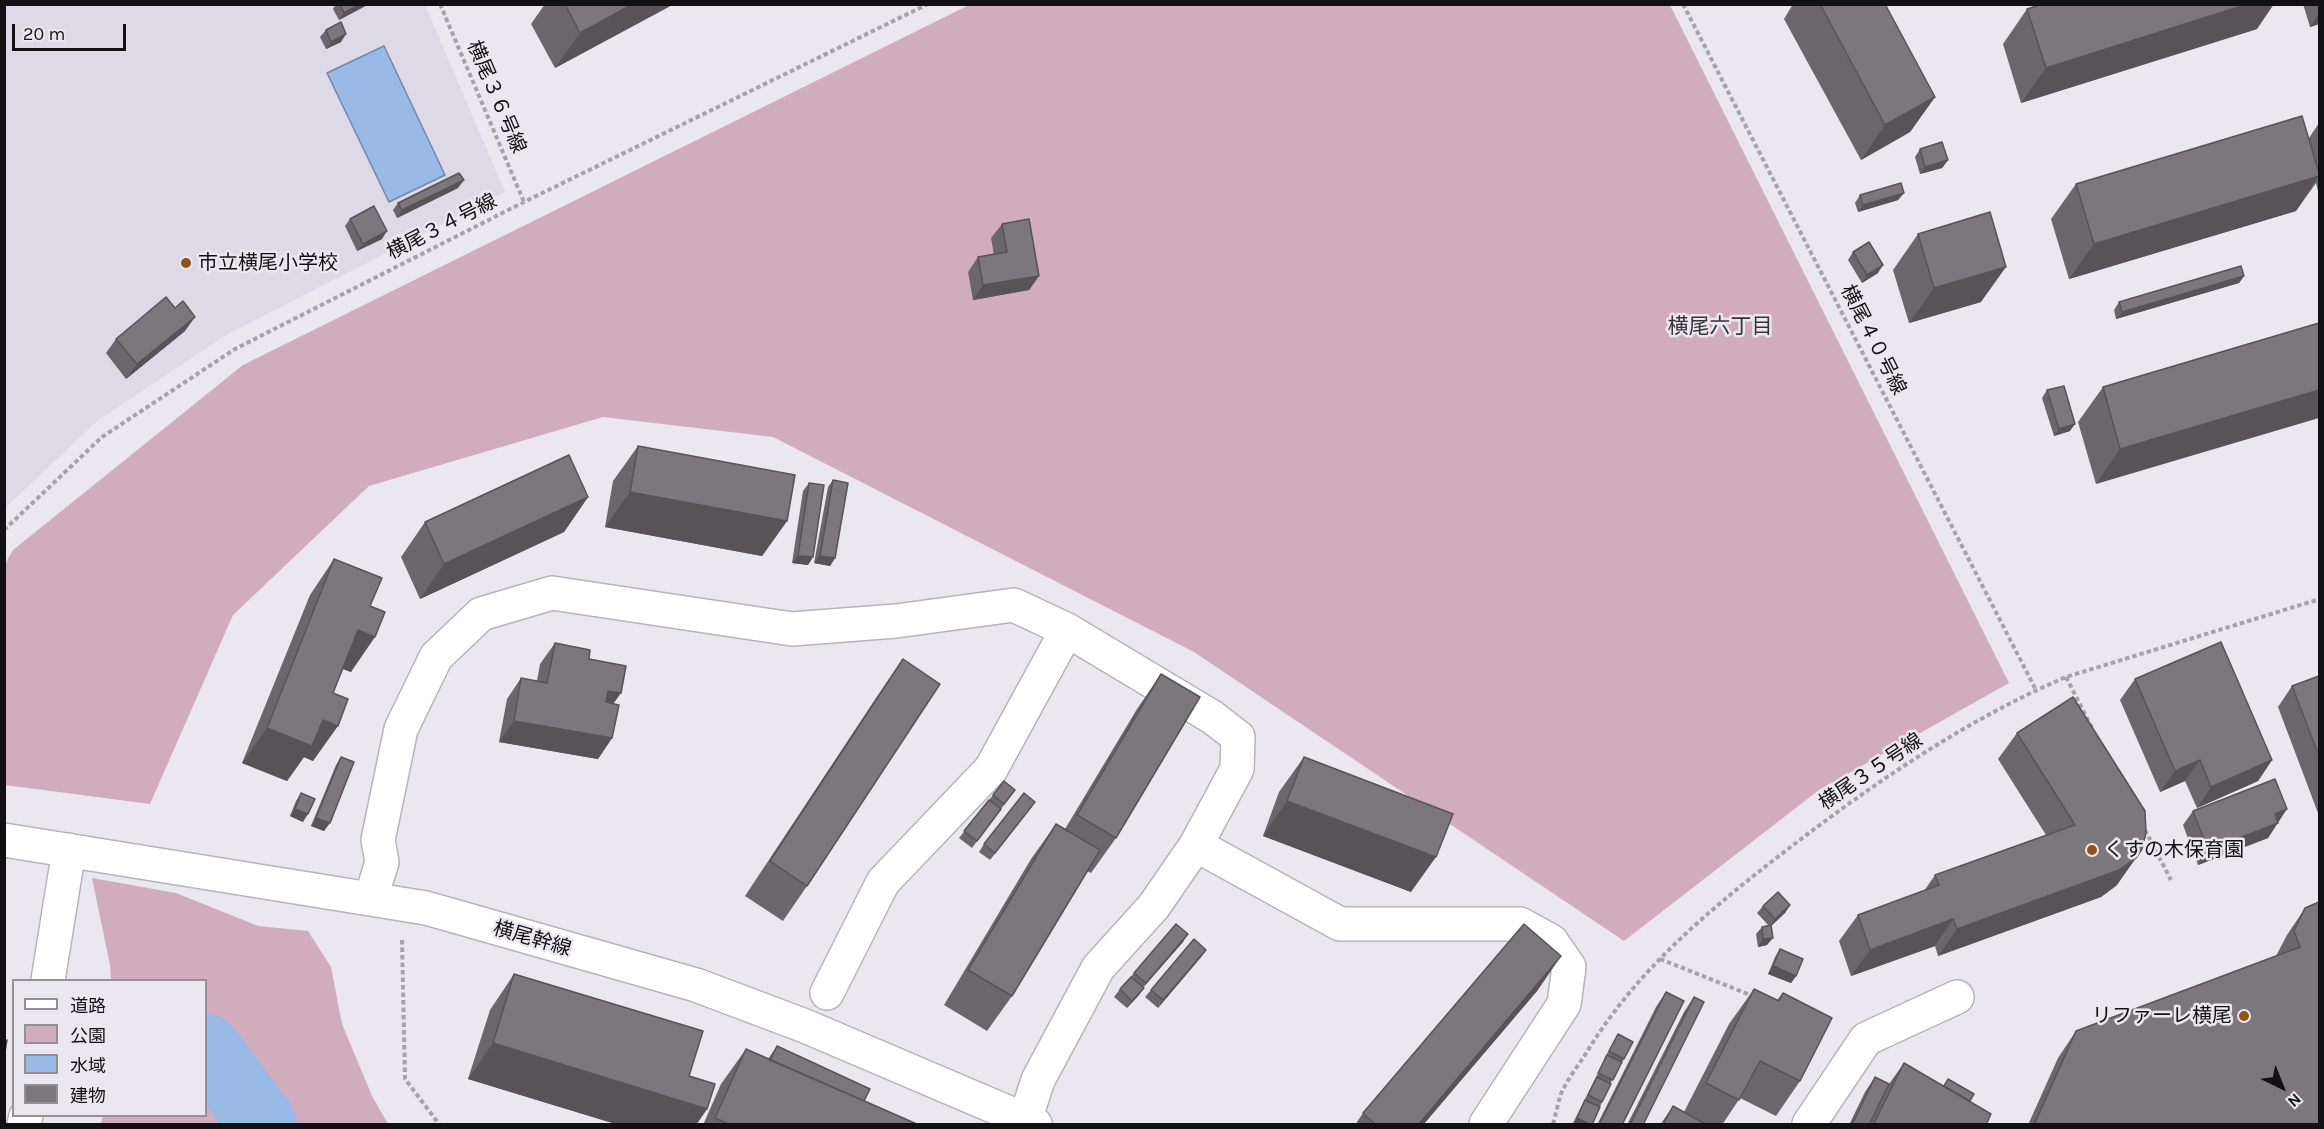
<!DOCTYPE html>
<meta charset="utf-8">
<style>
body{margin:0}
#map{position:relative;width:2324px;height:1129px;overflow:hidden;background:#eae7ee;font-family:Karla,"Noto Sans JP",sans-serif}
canvas{display:block}
.frame{position:absolute;inset:0;border:6px solid #111113;pointer-events:none}
.legend{position:absolute;left:12px;top:979px;width:195px;height:138px;box-sizing:border-box;background:#eae7ee;border:2px solid #939196;margin:0;padding:8px 10px;list-style:none;font-size:18px;color:#111113}
.legend li{display:flex;align-items:center;gap:12px;height:30px}
.legend b{width:30px;border:2px solid #939196}
.north{position:absolute;left:2252px;top:1057px;width:60px;height:60px;-webkit-text-stroke:4px #eae7ee;paint-order:stroke;rotate:137deg;font-size:16px;font-weight:700;line-height:24px;text-align:center;color:#111113}
.north::after{content:'';display:block;margin:auto;width:21px;height:27px;background:#111113;clip-path:polygon(50% 0,100% 100%,50% 72%,0 100%)}
.scale{position:absolute;left:12px;top:24px;width:114px;height:27px;box-sizing:border-box;border:3px solid #111113;border-top:0;padding-left:8px;font-size:18px;line-height:21px;white-space:nowrap;color:#111113;-webkit-text-stroke:4px #eae7ee;paint-order:stroke}
</style>
<div id="map">
<canvas width="2324" height="1129"></canvas>
<div class="frame"></div>
<ul class="legend">
<li><b style="height:8px;background:#fff"></b>道路</li>
<li><b style="height:16px;background:#d0acbd"></b>公園</li>
<li><b style="height:16px;background:#99bae6"></b>水域</li>
<li><b style="height:16px;background:#7c777c"></b>建物</li>
</ul>
<div class="north">N</div>
<div class="scale">20 m</div>
</div>
<script>
const ctx = document.querySelector('canvas').getContext('2d');
ctx.lineJoin = 'round';
function fillPath(path, color) { ctx.fillStyle = color; ctx.fill(path, 'evenodd'); }
function strokePath(path, color, width, dash) { ctx.strokeStyle = color; ctx.lineWidth = width; ctx.lineCap = dash ? 'butt' : 'round'; ctx.setLineDash(dash || []); ctx.stroke(path); }
function drawText(font, color, halo, rows, align = 'center') {
  ctx.font = font + ' Karla,"Noto Sans JP",sans-serif'; ctx.lineWidth = 5; ctx.setLineDash([]); ctx.textBaseline = 'middle'; ctx.strokeStyle = halo; ctx.fillStyle = color; for (const [text, x, y, turn = 0] of rows) {
    ctx.save(); ctx.translate(x, y); ctx.rotate((+turn || 0) * Math.PI / 180); ctx.textAlign = isNaN(turn) ? turn : align; if (halo) ctx.strokeText(text, 0, 0); ctx.fillText(text, 0, 0); ctx.restore();
  }
}
const built = new Path2D(`
 M5,5h420l80,187 -277,142 -132,88 -91,86z`);
const green = new Path2D(`
 M969,5h701l339,678 -190,107 -195,151 -430,-289 -421,-215 -170,-20 -234,69 -136,129 -83,189 -145,-19 -1,-219 9,-16 230,-185z
 M92,878l84,15 82,33 50,5 23,36 11,57 30,72 16,28h-287l2,-8h103v-136h-95l-1,-15z`);
const water = new Path2D(`
 M384,46l61,129 -56,27 -62,-129z`);
const river = new Path2D(`
 M206,1048l57,76`);
const path = new Path2D(`
 M440,4l84,198
 M1683,4l353,686
 M4,530l98,-93 133,-88 289,-147 404,-198
 M2066,677l27,53
 M2145,830l26,50
 M402,940l3,139 34,45
 M1660,959l93,37
 M1553,1124c3,-10 5,-21 8,-30 6,-14 16,-27 24,-39 50,-84 126,-147 203,-206 86,-66 178,-129 278,-172l254,-78`);
const minor = new Path2D(`
 M4,840l422,68 270,77 109,41 230,98
 M1196,845l144,79h180l31,17 18,26 -5,37 -78,120
 M371,898l11,-36 -4,-22 23,-111 35,-72 45,-43 71,-21 240,36 104,-8 118,-16 53,25 145,87 26,20 -1,32 -41,76 -42,61 -56,62 -60,112 -13,40
 M48,980l21,-130
 M827,993l56,-111 108,-113 76,-139
 M24,1124l2,-8
 M1809,1124l57,-85 91,-42`);
const wall = new Path2D(`
 M336,4h33l-30,16 -6,-11z
 M545,4h129l-119,64 -24,-44z
 M1793,4h92l50,93 -25,35 -49,28 -77,-141z
 M2303,4h16v20l-9,3z
 M2027,9l230,20 -236,74 -18,-59z
 M326,30l15,12 -15,7 -6,-12z
 M2319,123v72l-3,-12 -20,28 -227,68 -18,-60 25,-35 233,-46z
 M1920,149l28,11 -6,8 -22,6 -5,-17z
 M458,188l-61,30 -4,-8 5,-7z
 M1904,193l-6,7 -40,12 -3,-9 5,-8z
 M350,219l32,20 -25,12 -12,-25z
 M1002,224l37,52 -10,14 -56,10 -5,-28 10,-15 16,-2 -3,-17z
 M1918,234l63,68 -72,21 -16,-53z
 M1853,252l25,21 -16,10 -14,-23z
 M2244,276l-5,7 -123,36 -2,-9 5,-8z
 M175,308l10,23 -59,48 -20,-26 10,-14z
 M2319,323l-223,161 -18,-62 25,-35z
 M2047,390l23,41 -16,5 -12,-38z
 M638,446l149,75 -25,35 -157,-29 8,-46z
 M833,480l2,78 -5,8 -16,-3 14,-76z
 M809,483l4,74 -5,8 -16,-2 11,-72z
 M588,497l-24,35 -144,67 -19,-42 24,-35z
 M334,559l36,47 -19,66 -8,-3 -10,24 -20,68 -9,-4 -17,24 -45,-18 68,-168z
 M555,643l34,16 24,45 -1,34 -14,21 -99,-17 8,-43 14,-21 16,3 3,-17z
 M903,659l-96,227 -24,35 -38,-25 133,-201z
 M1161,674l-45,164 -25,35 -4,-2 -75,125 -25,35 -43,-26 87,-146 25,-35 9,5 72,-120z
 M2319,676v137h-1l-40,-106 14,-21z
 M2135,679l137,81 -14,21 -61,27 -12,-27 -25,11 -40,-92z
 M2017,733l100,152 -16,12 -163,59 -3,-10 -84,30 -12,-35 19,-26 66,-24 11,-16 111,-40 -48,-76z
 M341,757l-17,74 -13,-5 25,-61z
 M1304,757l107,135 -148,-56 16,-44z
 M301,793l2,29 -13,-6 6,-15z
 M993,795l17,2 -38,51 -13,-10z
 M1030,809l-40,51 -11,-8 5,-8z
 M2193,811l85,11 -10,16 -70,27 -15,-40z
 M1790,905l-5,8 -14,13 -4,19 -9,2 -2,-13 6,-7 7,-1 -12,-13 6,-7z
 M2305,908l14,217h-291l30,-67 18,-27 200,-75 11,-21z
 M1183,942l-40,45 -4,8 -12,13 -13,-11 6,-8 14,-16z
 M1780,949l16,27 -5,7 -23,-9 7,-17z
 M1206,950l-5,7 -43,51 -13,-11 6,-7z
 M1561,956l-24,35 -114,134h-68l8,-12z
 M514,974l175,102 18,33 -11,16h-77l-151,-46 22,-69z
 M1754,989l23,11 6,-7 17,88 -24,35 -36,-18 -18,27h-62l13,-19 11,6 45,-88z
 M1666,992l-44,133h-25l59,-118z
 M1694,997l-51,128h-16l57,-113z
 M1618,1034l6,25 -14,25 -18,41h-20l33,-66h-1z
 M777,1046l87,55 55,24h-216l18,-41 25,-35 22,10z
 M1904,1063l39,23 5,-7 22,22 16,24h-137l16,-33 10,-15 14,7z`);
const shadedWall = new Path2D(`
 M360,4h9l-30,16 5,-7z
 M633,4h41l-119,64 25,-35z
 M2248,4h26l-17,25 -236,74 25,-35z
 M2319,14v10l-9,3z
 M346,34l-5,8 -15,7 5,-7z
 M1935,97l-25,35 -49,28 24,-35z
 M1948,160l-6,8 -22,6 5,-7z
 M2319,176l-23,35 -227,68 25,-35z
 M464,180l-6,8 -61,30 5,-8z
 M1904,193l-6,7 -40,12 5,-7z
 M387,231l-5,8 -25,12 6,-7z
 M1883,265l-5,8 -16,10 5,-8z
 M2006,267l-25,35 -72,21 25,-35z
 M1039,276l-10,14 -56,10 10,-15z
 M2244,276l-5,7 -123,36 6,-7z
 M195,317l-10,14 -59,48 11,-15z
 M2319,390v28l-223,66 24,-35z
 M2075,424l-5,7 -16,5 5,-7z
 M630,492l157,29 -25,35 -157,-29z
 M588,497l-24,35 -144,67 24,-35z
 M798,556l15,1 -5,8 -16,-2z
 M820,556l15,2 -5,8 -16,-3z
 M358,630l17,7 -24,35 -18,-7z
 M608,691l13,2 -15,21 -13,-2z
 M323,720l15,6 -25,35 -9,-4 -17,24 -45,-18 25,-35z
 M514,721l98,17 -14,21 -99,-17z
 M2200,760l-15,21 -25,11 15,-21z
 M2272,760l-14,21 -61,27 14,-21z
 M1287,801l149,56 -25,35 -148,-56z
 M295,809l13,5 -5,8 -13,-6z
 M2287,809l-19,29 -70,27 10,-15 67,-36z
 M316,818l14,5 -6,8 -13,-5z
 M2136,858l-19,27 -16,12 -163,59 19,-27z
 M1790,905l-5,8 -15,14 5,-8z
 M1953,919l-18,27 -84,30 19,-26z
 M1188,934l-5,8 -42,48 5,-7z
 M1773,938l-6,7 -9,2 5,-8z
 M1206,950l-5,7 -43,51 5,-8z
 M1561,956l-24,35 -114,134h-5z
 M1773,966l23,10 -5,7 -23,-9z
 M1144,988l-5,7 -12,13 5,-7z
 M493,1043l214,66 -11,16h-77l-151,-46z
 M1577,1118l14,7h-19z`);
const building = new Path2D(`
 M340,4h20l-16,9z
 M565,4h68l-53,29z
 M1820,4h65l50,93 -50,28z
 M2043,4h205l-202,64 -19,-59z
 M341,22l5,12 -15,8 -5,-12z
 M2302,116l17,57v3l-225,68 -18,-60z
 M1942,142l6,18 -23,7 -5,-18z
 M459,173l5,7 -62,30 -4,-7z
 M1901,183l3,10 -41,12 -3,-10z
 M374,206l13,25 -24,13 -13,-25z
 M1990,212l16,55 -72,21 -16,-54z
 M1029,219l10,57 -56,9 -5,-28 29,-5 -5,-28z
 M1869,242l14,23 -16,10 -14,-23z
 M2241,266l3,10 -122,36 -3,-10z
 M166,297l9,11 8,-7 12,16 -58,47 -21,-25z
 M2319,323v67l-199,59 -17,-62z
 M2064,386l11,38 -16,5 -12,-39z
 M638,446l157,29 -8,46 -157,-29z
 M569,455l19,42 -144,67 -19,-42z
 M833,480l15,3 -13,75 -15,-2z
 M809,483l15,2 -11,72 -15,-1z
 M334,559l48,19 -12,28 15,6 -10,25 -17,-7 -25,63 15,6 -10,27 -15,-6 -11,26 -45,-18z
 M2221,642l51,118 -61,27 -11,-27 -25,11 -40,-92z
 M555,643l35,7 -1,9 37,7 -5,27 -13,-2 -2,11 13,3 -7,33 -98,-17 7,-43 26,5z
 M903,659l37,25 -133,202 -37,-25z
 M1161,674l39,23 -84,141 -39,-23z
 M2319,676v80l-27,-70z
 M2073,697l72,114 1,22 -4,16 -6,9 -17,12 -162,59 -4,-10 -83,31 -12,-35 81,-30 -4,-10 140,-50 -58,-92z
 M341,757l13,5 -24,61 -14,-5z
 M1304,757l149,57 -17,43 -149,-56z
 M2275,779l12,30 -12,5 3,9 -70,27 -15,-39z
 M1004,781l11,9 -11,14 -11,-9z
 M301,793l14,6 -7,15 -13,-5z
 M1024,793l11,9 -40,51 -11,-9z
 M989,800l12,9 -24,32 -13,-10z
 M1056,824l44,26 -88,146 -44,-26z
 M1778,892l12,13 -15,14 -12,-13z
 M2319,902v223h-285l42,-94 224,-84 -6,-16 11,-23z
 M1176,924l12,10 -42,49 -12,-10z
 M1524,924l37,32 -143,169h-42l-13,-12z
 M1771,925l2,13 -10,1 -1,-12z
 M1194,939l12,11 -43,50 -12,-10z
 M1780,949l23,10 -7,17 -23,-10z
 M514,974l189,57 -14,45 26,8 -8,25 -214,-66z
 M1131,977l13,11 -12,13 -12,-12z
 M1754,989l25,12 4,-8 49,25 -32,63 -40,-20 -21,39 -33,-17z
 M1666,992l18,9 -62,124h-23z
 M1694,997l10,5 -61,123h-13z
 M1618,1034l15,8 -9,17 -15,-8z
 M4,1040h3l-3,17z
 M777,1046l93,43 -6,12 -94,-41z
 M746,1049l173,76h-188l-16,-7z
 M1607,1055l15,7 -9,18 -15,-7z
 M1904,1063l87,51 -5,11h-113z
 M1597,1077l14,7 -9,18 -14,-7z
 M1875,1077l14,7 -20,41h-17z
 M1948,1079l26,15 -4,7 -26,-15z
 M1585,1100l15,7 -8,18 -15,-7z
 M1673,1106l34,19h-44z`);
const markers = [
 [186,263,6,"#92521a"],
 [2092,850,6,"#92521a"],
 [2244,1016,6,"#92521a"]
];
const streetNames = [
 ["横尾３６号線",496,97,67],
 ["横尾３４号線",442,227,-27],
 ["横尾４０号線",1873,340,63],
 ["横尾３５号線",1871,772,-34],
 ["横尾幹線",532,939,16]
];
const poiNames = [
 ["市立横尾小学校",198,263],
 ["くすの木保育園",2104,850],
 ["リファーレ横尾",2232,1016,"right"]
];
const neighbourhoodNames = [
 ["横尾六丁目",1720,327]
];
fillPath(built, '#ded9e7');
fillPath(green, '#d0acbd');
fillPath(water, '#99bae6');
strokePath(water, '#7087a7', 1.5);
strokePath(river, '#99bae6', 68);
strokePath(minor, '#b6b4bb', 36);
strokePath(path, '#a5a3a9', 4, [4.5, 3]);
strokePath(minor, '#fff', 33);
fillPath(wall, '#6b666b');
fillPath(shadedWall, '#575357');
fillPath(building, '#7c777c');
strokePath(building, '#575357', 1.5);
for (const [x, y, r, color] of markers) { const dot = new Path2D(); dot.arc(x, y, r, 0, 2 * Math.PI); ctx.fillStyle = color; ctx.fill(dot); strokePath(dot, '#eae7ee', 2); }
drawText('20px', '#111113', '#eae7ee', streetNames);
drawText('20px', '#111113', '#eae7ee', poiNames, 'left');
drawText('21px', '#353338', '#eae7ee', neighbourhoodNames);
</script>
